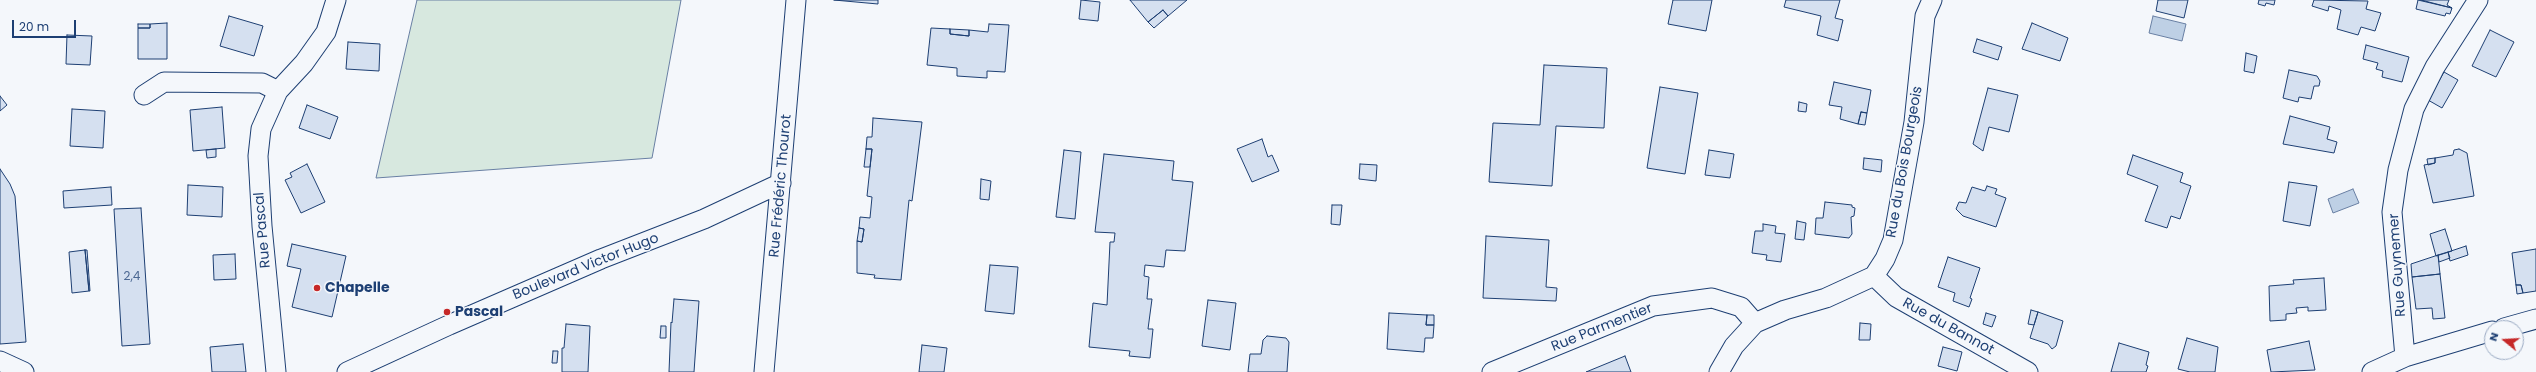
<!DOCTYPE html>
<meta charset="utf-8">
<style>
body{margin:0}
#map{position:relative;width:2536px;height:372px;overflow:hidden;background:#f4f7fb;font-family:Poppins,sans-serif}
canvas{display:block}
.north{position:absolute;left:2484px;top:320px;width:40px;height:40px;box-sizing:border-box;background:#f4f7fb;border:1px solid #9eadc5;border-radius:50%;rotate:288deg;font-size:11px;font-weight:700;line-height:16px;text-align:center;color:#1d3f73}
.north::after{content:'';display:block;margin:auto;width:14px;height:18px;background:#c62828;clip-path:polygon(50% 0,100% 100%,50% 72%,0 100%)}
.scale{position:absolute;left:12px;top:20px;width:64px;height:18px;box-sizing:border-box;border:2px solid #1d3f73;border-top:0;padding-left:5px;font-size:12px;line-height:14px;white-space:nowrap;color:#1d3f73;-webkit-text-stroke:3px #f4f7fb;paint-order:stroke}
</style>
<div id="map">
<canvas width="2536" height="372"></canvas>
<div class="north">N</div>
<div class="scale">20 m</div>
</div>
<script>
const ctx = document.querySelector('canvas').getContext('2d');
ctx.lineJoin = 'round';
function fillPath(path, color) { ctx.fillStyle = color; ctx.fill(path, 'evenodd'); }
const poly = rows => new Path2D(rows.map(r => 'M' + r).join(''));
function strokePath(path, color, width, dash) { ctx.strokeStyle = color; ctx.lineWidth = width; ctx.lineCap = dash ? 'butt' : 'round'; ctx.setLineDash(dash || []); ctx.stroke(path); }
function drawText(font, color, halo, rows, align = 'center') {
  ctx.font = font + ' Poppins,sans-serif'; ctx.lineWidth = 3; ctx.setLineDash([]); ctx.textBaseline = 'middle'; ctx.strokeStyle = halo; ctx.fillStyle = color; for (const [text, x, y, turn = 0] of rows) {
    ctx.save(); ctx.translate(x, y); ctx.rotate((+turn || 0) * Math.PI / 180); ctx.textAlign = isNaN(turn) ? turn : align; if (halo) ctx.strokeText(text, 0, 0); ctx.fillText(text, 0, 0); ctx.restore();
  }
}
const green = poly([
 [417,0,681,0,652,158,376,178,417,0]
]);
fillPath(green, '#d7e8df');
strokePath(green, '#687fa3', 1);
const water = poly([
 [2153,16,2186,24,2182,41,2149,33,2153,16],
 [2353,189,2359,203,2333,213,2328,199,2353,189]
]);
fillPath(water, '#bed0e5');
strokePath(water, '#687fa3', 1);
const building = poly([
 [834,0,878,0,878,4,834,0],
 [1081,0,1100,2,1098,21,1079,19,1081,0],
 [1130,0,1187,0,1168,16,1163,10,1148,22,1130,0],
 [1673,0,1712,0,1706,31,1668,24,1673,0],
 [1786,0,1840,0,1835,18,1843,20,1838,41,1817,35,1821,16,1784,7,1786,0],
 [2158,0,2188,0,2184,18,2156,11,2158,0],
 [2259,0,2275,0,2274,5,2266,3,2265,6,2258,4,2259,0],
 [2314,0,2368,1,2366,9,2381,13,2375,31,2361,27,2358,35,2337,29,2341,10,2329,6,2328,11,2312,6,2314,0],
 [2418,0,2452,8,2450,14,2446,13,2445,16,2416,9,2418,0],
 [2421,0,2449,0,2447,5,2452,8,2421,0],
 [1163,10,1168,16,1154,28,1148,22,1163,10],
 [229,16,263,26,254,56,220,46,229,16],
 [167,23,167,59,138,59,138,28,150,28,150,24,167,23],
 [2032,23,2068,38,2060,61,2022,49,2032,23],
 [138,24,150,24,150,28,138,28,138,24],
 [989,24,1009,25,1005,72,987,71,987,78,957,76,957,68,927,65,931,28,950,29,950,34,969,36,969,30,988,32,989,24],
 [950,29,969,30,969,36,950,34,950,29],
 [2490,30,2514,42,2496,77,2472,66,2490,30],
 [67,35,92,36,90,65,66,64,67,35],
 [1977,39,2002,47,1998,60,1973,52,1977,39],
 [348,42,380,44,379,71,346,69,348,42],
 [2366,45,2409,57,2402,82,2382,77,2383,71,2376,69,2378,63,2363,59,2366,45],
 [2246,53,2257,56,2254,73,2244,71,2246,53],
 [1544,65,1607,68,1604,128,1556,126,1552,186,1489,182,1493,123,1540,125,1544,65],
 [2289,70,2317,76,2320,81,2319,86,2314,86,2311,99,2299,97,2298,102,2283,98,2289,70],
 [2444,72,2458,80,2442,108,2428,100,2444,72],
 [1834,82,1871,90,1867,113,1861,112,1858,124,1840,119,1842,107,1829,105,1834,82],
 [1660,87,1698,93,1685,174,1647,168,1660,87],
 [1988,88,2018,95,2009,132,1989,127,1983,151,1973,144,1988,88],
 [0,96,7,105,0,111,0,96],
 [1799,102,1807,104,1806,112,1798,111,1799,102],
 [307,105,338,117,330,139,299,128,307,105],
 [222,107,225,148,193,151,190,110,222,107],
 [72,109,105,111,103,148,70,146,72,109],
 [1861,112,1867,113,1865,125,1858,124,1861,112],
 [2290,116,2330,127,2327,139,2337,142,2334,153,2283,144,2290,116],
 [873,118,922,122,912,201,909,200,901,280,874,278,875,275,857,273,857,241,862,242,864,229,859,228,860,217,870,218,872,197,867,196,872,149,866,149,867,137,872,137,873,118],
 [1262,139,1268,157,1272,155,1279,171,1252,182,1237,149,1262,139],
 [216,149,216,157,207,158,206,150,216,149],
 [866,149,872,149,870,167,864,167,866,149],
 [2459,149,2467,153,2474,196,2433,203,2424,165,2435,163,2435,158,2453,155,2454,150,2459,149],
 [1064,150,1081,152,1075,219,1056,217,1064,150],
 [1709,150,1734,154,1730,178,1705,175,1709,150],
 [1104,154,1174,161,1172,180,1193,182,1185,251,1166,250,1164,267,1145,265,1144,276,1149,277,1147,299,1152,299,1148,329,1153,329,1150,358,1129,356,1130,351,1089,347,1093,303,1107,305,1110,242,1114,242,1115,233,1095,232,1104,154],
 [2133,155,2183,173,2180,182,2191,186,2180,219,2171,216,2167,228,2145,221,2158,186,2127,174,2133,155],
 [1864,158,1882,160,1881,172,1863,169,1864,158],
 [2435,158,2435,163,2428,165,2427,159,2435,158],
 [307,164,325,202,301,213,285,180,292,177,290,173,307,164],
 [1360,164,1377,165,1376,181,1359,179,1360,164],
 [0,169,10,184,15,196,26,342,0,344,0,169],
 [981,179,991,181,989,200,980,199,981,179],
 [2289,182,2317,186,2310,226,2283,221,2289,182],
 [188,185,223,187,222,217,187,215,188,185],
 [1987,186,1997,189,1995,194,2006,198,1996,227,1963,216,1956,209,1959,202,1966,203,1972,187,1985,191,1987,186],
 [111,187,112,205,64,208,63,191,111,187],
 [1825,202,1852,205,1852,207,1855,208,1854,216,1851,217,1852,234,1849,238,1815,234,1816,218,1823,218,1825,202],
 [1332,205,1342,205,1340,225,1331,224,1332,205],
 [141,208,150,344,122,346,114,209,141,208],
 [1797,221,1806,223,1804,240,1795,239,1797,221],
 [1763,224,1776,226,1775,233,1785,234,1781,262,1766,260,1767,255,1752,253,1755,231,1763,231,1763,224],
 [859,228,864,229,862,242,857,241,859,228],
 [2445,229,2452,251,2436,256,2430,234,2445,229],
 [1486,236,1549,240,1546,287,1557,288,1556,301,1483,298,1486,236],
 [292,244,346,256,332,317,292,307,301,269,287,266,292,244],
 [2466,246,2468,255,2450,261,2448,252,2466,246],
 [2536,249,2536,291,2523,293,2521,285,2516,285,2512,253,2536,249],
 [85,250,87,250,90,291,89,291,85,250],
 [85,250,89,291,72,293,69,252,85,250],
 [2448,252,2450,258,2439,262,2438,255,2448,252],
 [235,254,236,279,214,280,213,255,235,254],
 [2438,255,2440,274,2412,277,2411,264,2438,255],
 [1948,257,1980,268,1970,298,1972,299,1969,307,1953,301,1955,293,1938,287,1948,257],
 [990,265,1018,267,1014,314,985,311,990,265],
 [2440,274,2445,318,2433,319,2432,308,2416,309,2412,277,2440,274],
 [2324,278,2326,310,2308,311,2308,307,2296,308,2297,313,2286,314,2286,320,2270,321,2269,286,2294,284,2293,280,2324,278],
 [2516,285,2521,285,2523,293,2517,294,2516,285],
 [674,299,699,301,694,372,669,372,671,322,672,323,674,299],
 [1208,300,1236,303,1230,350,1202,346,1208,300],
 [2031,310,2038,312,2034,325,2028,324,2031,310],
 [2038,312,2063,321,2056,346,2052,349,2048,344,2030,338,2038,312],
 [1389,313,1427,315,1426,325,1434,325,1433,338,1425,338,1424,352,1387,349,1389,313],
 [1986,313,1996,316,1992,327,1983,324,1986,313],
 [1427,315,1434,315,1434,325,1426,325,1427,315],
 [1860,323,1871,324,1870,340,1859,340,1860,323],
 [566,324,590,326,588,372,562,372,562,348,564,348,566,324],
 [661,326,666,326,666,338,660,338,661,326],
 [1267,336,1286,338,1289,342,1287,372,1248,372,1250,354,1261,354,1263,340,1267,336],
 [2187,338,2218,347,2215,372,2190,372,2178,369,2187,338],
 [2309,341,2315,370,2271,372,2267,350,2309,341],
 [2119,343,2149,352,2146,365,2148,366,2146,372,2111,372,2119,343],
 [243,344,246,372,212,372,210,347,243,344],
 [922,345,947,348,944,372,919,372,922,345],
 [1943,347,1962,352,1957,371,1938,366,1943,347],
 [553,351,558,351,557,363,552,363,553,351],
 [1625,356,1631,372,1586,372,1625,356]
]);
fillPath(building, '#d5e0f0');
strokePath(building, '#1d3f73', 1);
const minor = poly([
 [144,95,164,82,262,83,278,91],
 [1874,276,1896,297,2028,372],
 [2504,328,2536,319],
 [2405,357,2392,212,2398,170,2414,109,2435,67,2478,0],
 [0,361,24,372],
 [276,372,262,226,258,156,261,129,278,91,304,63,326,32,336,0],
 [347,372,449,325,601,259,704,219,781,183],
 [764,372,796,0],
 [1492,372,1653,306,1712,298,1741,307,1755,323],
 [1719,372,1734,346,1755,323,1785,310,1826,298,1874,276,1885,259,1893,240,1914,122,1925,16,1932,0],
 [2372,372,2405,357,2492,331]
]);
strokePath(minor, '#1d3f73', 21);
strokePath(minor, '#f4f7fb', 19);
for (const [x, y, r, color] of [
 [317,288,4,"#c62828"],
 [447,312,4,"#c62828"]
]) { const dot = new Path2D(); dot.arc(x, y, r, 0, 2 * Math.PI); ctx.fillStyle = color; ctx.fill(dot); strokePath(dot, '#f4f7fb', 1.5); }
drawText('12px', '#4b6792', null, [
 ["2,4",132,277]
]);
drawText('14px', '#1d3f73', '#f4f7fb', [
 ["Rue du Bois Bourgeois",1905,162,-80],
 ["Rue Frédéric Thourot",781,186,-85],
 ["Rue Pascal",263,230,-95],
 ["Rue Guynemer",2398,265,-94],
 ["Boulevard Victor Hugo",586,267,-22],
 ["Rue du Bannot",1948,327,29],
 ["Rue Parmentier",1602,328,-22]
]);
drawText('bold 14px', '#1d3f73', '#f4f7fb', [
 ["Chapelle",325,288],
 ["Pascal",455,312]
], 'left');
</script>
